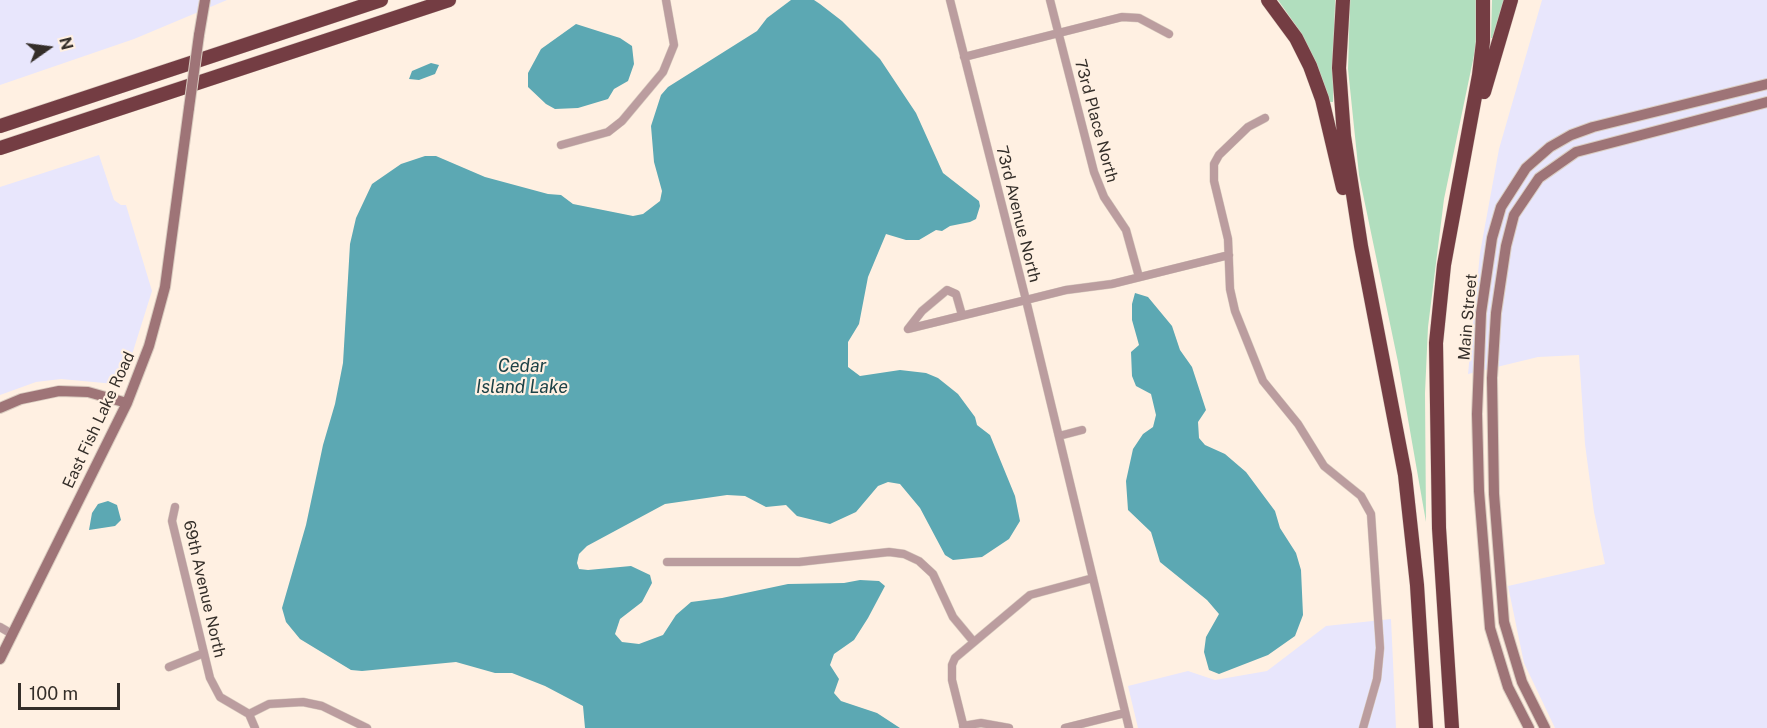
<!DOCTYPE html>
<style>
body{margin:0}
#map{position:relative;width:1767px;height:728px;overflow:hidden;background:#fff0e2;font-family:"Public Sans",sans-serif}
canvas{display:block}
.north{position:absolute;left:18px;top:18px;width:60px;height:60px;-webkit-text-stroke:4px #fff0e2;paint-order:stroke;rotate:76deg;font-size:16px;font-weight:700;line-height:24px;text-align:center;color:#342e29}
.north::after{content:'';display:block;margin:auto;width:21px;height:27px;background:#342e29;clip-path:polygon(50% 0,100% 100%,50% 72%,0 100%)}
.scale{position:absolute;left:18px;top:683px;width:102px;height:27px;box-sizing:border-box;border:3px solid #342e29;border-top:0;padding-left:8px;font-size:18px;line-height:21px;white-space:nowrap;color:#342e29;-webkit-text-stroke:4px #fff0e2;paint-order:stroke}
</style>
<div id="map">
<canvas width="1767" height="728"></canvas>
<div class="north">N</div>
<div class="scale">100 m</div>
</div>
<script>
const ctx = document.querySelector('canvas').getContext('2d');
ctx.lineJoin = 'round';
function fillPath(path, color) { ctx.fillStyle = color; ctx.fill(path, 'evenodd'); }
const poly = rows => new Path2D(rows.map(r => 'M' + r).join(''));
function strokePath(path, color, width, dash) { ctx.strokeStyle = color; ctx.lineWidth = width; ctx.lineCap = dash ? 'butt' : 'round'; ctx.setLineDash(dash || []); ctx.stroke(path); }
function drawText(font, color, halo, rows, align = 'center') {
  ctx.font = font + ' "Public Sans",sans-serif'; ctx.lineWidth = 4.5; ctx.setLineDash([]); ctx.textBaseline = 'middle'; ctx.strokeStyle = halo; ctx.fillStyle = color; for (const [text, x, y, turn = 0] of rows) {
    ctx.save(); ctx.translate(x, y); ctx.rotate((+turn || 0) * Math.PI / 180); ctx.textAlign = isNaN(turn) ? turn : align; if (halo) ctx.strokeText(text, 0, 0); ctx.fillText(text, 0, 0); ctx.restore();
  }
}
fillPath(poly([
 [0,0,227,0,134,39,0,85],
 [1542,0,1767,0,1767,728,1555,728,1524,663,1508,586,1605,564,1594,512,1585,444,1579,355,1538,357,1468,374,1480,253,1499,149],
 [99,155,114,200,121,205,126,205,152,291,124,380,115,384,61,379,36,382,0,395,0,187],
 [1391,619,1396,728,1138,728,1128,686,1188,671,1215,680,1267,671,1326,626]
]), '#e8e6fc');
fillPath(poly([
 [1278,0,1335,0,1333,102,1329,102,1316,62,1297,27],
 [1350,0,1477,0,1477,41,1444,199,1428,327,1425,393,1426,522,1398,362,1359,175,1348,69],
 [1492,0,1506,0,1494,38,1491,38]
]), '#b1debe');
fillPath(poly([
 [791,0,814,0,820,4,842,21,880,59,916,113,943,173,979,201,980,206,976,219,970,222,950,226,942,231,936,230,919,240,906,240,886,234,868,277,859,324,848,342,848,367,860,376,900,370,926,373,938,378,958,394,975,417,977,425,990,435,1015,496,1020,521,1009,539,982,557,953,560,945,555,920,508,900,484,888,482,878,486,856,512,830,524,797,516,786,505,766,507,745,496,727,495,665,504,587,546,579,554,577,563,579,569,588,570,631,566,650,575,652,583,642,602,620,619,615,634,622,642,639,644,663,635,676,615,691,602,722,598,788,584,844,583,860,580,879,581,885,586,868,618,854,640,834,654,830,665,839,679,834,693,841,701,877,713,900,728,585,728,583,706,545,686,512,673,495,673,456,662,362,671,351,670,300,639,286,622,282,608,306,525,323,445,335,404,343,363,350,244,356,218,372,184,401,164,425,156,436,156,485,177,548,194,561,195,573,204,633,216,643,214,660,201,662,191,654,162,651,126,661,95,668,87,757,31,767,18],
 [576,24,620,38,632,46,634,64,628,81,614,89,608,99,578,108,555,109,546,104,528,87,528,73,541,49],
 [431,63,439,65,435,74,419,80,409,79,412,71],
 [1135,293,1148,297,1172,326,1180,350,1192,367,1206,410,1198,422,1199,438,1205,445,1225,454,1246,472,1275,511,1280,528,1296,553,1301,570,1303,615,1295,636,1268,655,1219,674,1209,670,1204,652,1206,637,1219,614,1207,600,1160,562,1151,532,1128,510,1126,481,1133,449,1143,434,1153,427,1156,415,1151,394,1136,386,1132,376,1131,352,1139,345,1132,320,1132,304],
 [108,501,117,505,121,520,115,526,89,530,92,513,98,504]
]), '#5ca8b3');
const street = poly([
 [950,0,1026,300,1129,728],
 [1050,0,1094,172,1104,197,1126,230,1139,277],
 [964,57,1122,17,1139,18,1169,34],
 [1265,118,1248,127,1219,155,1214,164,1214,181,1228,239,1230,289,1235,311,1263,381,1298,424,1324,466,1361,496,1371,514,1380,648,1377,679,1363,728],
 [561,145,608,132,622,121,663,72,674,45,666,0],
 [962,315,956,294,947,290,922,311,908,329,1026,300,1066,290,1112,284,1229,255],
 [1059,436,1082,430],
 [175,507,172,521,210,678,220,697,249,714,255,728],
 [667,562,799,562,889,552,904,554,919,561,933,574,953,617,973,641],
 [0,627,12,634],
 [169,667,204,653],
 [249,714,269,704,303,702,322,706,367,728],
 [963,726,981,723,1009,728],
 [964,728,952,680,952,665,955,658,1030,595,1093,578],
 [1065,728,1125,713]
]);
const secondary = poly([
 [199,35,205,0],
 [0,408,21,399,59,391,88,392,127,403],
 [0,659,127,403,149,346,165,287,189,108],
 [1529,728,1508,687,1490,628,1479,491,1477,414,1481,313,1492,238,1501,207,1526,168,1550,147,1571,135,1593,127,1767,84],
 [1545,728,1522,682,1504,622,1494,494,1492,378,1496,313,1506,246,1514,215,1539,178,1576,152,1767,102]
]);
const highway = poly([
 [1268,0,1296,38,1310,66,1322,99,1343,188],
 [1343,0,1339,68,1344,136,1361,246,1405,475,1417,585,1426,728],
 [1484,92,1511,0],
 [0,126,381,0],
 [0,148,449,0],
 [1452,728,1439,528,1436,343,1444,265,1479,75,1483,42,1483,0]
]);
strokePath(street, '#dacdc1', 9);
strokePath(secondary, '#dacdc1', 12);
strokePath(highway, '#dacdc1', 15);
strokePath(street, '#bb9d9f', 8);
strokePath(secondary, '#9e7477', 10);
strokePath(highway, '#743d43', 14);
const secondaryBridge = poly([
 [189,108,199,35]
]);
strokePath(secondaryBridge, '#dacdc1', 12, []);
strokePath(secondaryBridge, '#9e7477', 10);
drawText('16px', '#342e29', '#fff0e2', [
 ["73rd Place North",1096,121,75],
 ["73rd Avenue North",1018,214,76],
 ["Main Street",1468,317,-85],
 ["East Fish Lake Road",99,420,-65],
 ["69th Avenue North",204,589,77]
]);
drawText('italic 18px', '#1d4247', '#fff0e2', [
 ["Cedar",522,366],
 ["Island Lake",522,387]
]);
</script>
